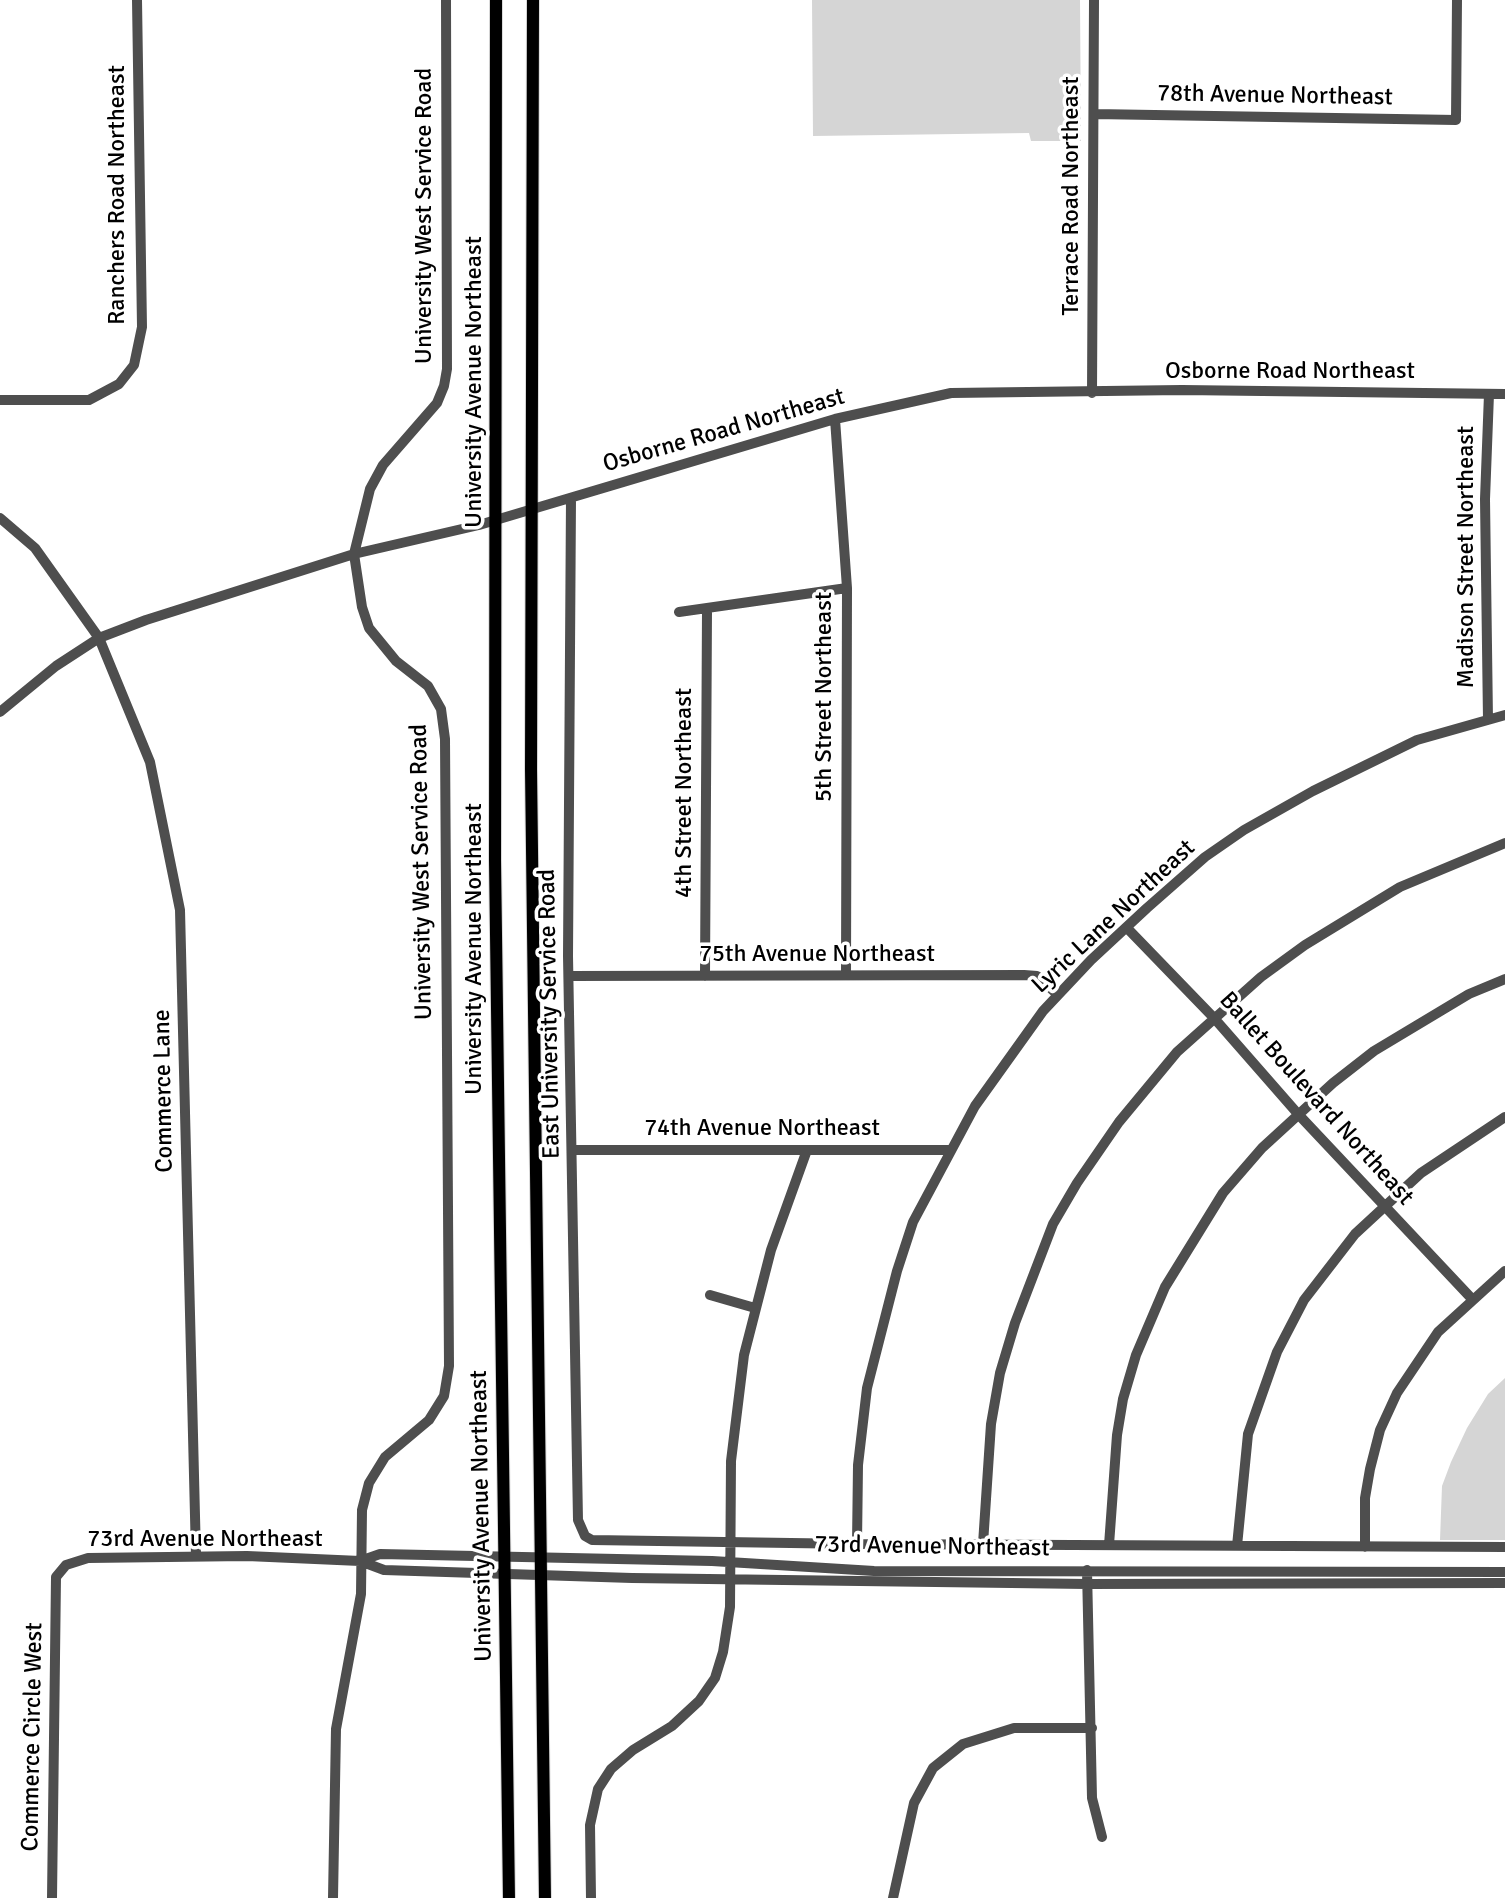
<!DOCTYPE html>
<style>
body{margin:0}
canvas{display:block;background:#fff}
</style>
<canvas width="1505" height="1898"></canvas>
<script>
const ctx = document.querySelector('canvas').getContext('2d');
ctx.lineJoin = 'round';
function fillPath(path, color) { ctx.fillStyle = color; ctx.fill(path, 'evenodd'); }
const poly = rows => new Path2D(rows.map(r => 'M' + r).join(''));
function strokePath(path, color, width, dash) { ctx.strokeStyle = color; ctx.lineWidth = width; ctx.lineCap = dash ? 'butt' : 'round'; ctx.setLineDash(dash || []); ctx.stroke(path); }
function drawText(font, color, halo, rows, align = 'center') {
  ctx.font = font + ' Signika,sans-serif'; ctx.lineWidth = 7; ctx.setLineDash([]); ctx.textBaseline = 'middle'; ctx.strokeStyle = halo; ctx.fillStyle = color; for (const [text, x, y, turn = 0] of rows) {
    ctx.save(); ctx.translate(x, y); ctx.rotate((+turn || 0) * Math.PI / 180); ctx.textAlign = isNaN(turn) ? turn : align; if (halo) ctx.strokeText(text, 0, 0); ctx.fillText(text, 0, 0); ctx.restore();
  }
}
fillPath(poly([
 [812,0,1080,0,1081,141,1031,141,1029,133,813,136],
 [1505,1378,1505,1540,1440,1540,1442,1486,1451,1462,1467,1428,1488,1394]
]), '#d5d5d5');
const major = poly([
 [496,0,495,860,509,1898],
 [533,0,531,769,545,1898]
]);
strokePath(major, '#dbdbdb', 14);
strokePath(poly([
 [1094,114,1456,120,1457,0],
 [1092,393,1094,0],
 [0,400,89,400,119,384,134,365,142,327,137,0],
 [835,419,847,588,846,975],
 [571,498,568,956,578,1520,585,1536,592,1540,857,1544,1505,1547],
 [0,518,35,548,99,638,150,762,180,910,196,1556],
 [679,612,847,588],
 [0,712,56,666,99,638,146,620,354,554,479,525,835,419,951,393,1182,390,1505,394],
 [1488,720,1485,499,1489,394],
 [1127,928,1214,1018,1298,1114,1473,1300],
 [570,976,1024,975,1037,976,1057,994],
 [705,976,707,610],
 [573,1150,950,1150],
 [710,1295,755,1308],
 [857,1544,858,1465,867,1388,897,1271,913,1222,975,1106,1043,1011,1091,960,1147,908,1205,857,1244,830,1313,791,1417,740,1505,715],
 [983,1544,991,1424,1000,1373,1015,1323,1053,1224,1077,1183,1119,1122,1177,1052,1261,977,1305,945,1400,887,1505,843],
 [1109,1545,1117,1435,1123,1399,1136,1355,1165,1287,1223,1193,1262,1148,1333,1083,1374,1051,1469,994,1505,979],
 [1237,1546,1248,1434,1277,1352,1304,1300,1355,1234,1421,1173,1505,1117],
 [1365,1547,1365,1498,1370,1469,1380,1430,1397,1393,1438,1332,1505,1271],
 [360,1561,380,1554,712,1561,874,1571,1505,1572],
 [1087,1570,1092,1798,1102,1837],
 [52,1898,56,1577,66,1565,88,1558,247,1556,360,1561,384,1570,632,1578,1087,1584,1505,1583],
 [333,1898,336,1729,361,1594,362,1510,369,1483,385,1457,429,1420,444,1396,449,1366,445,739,441,709,428,686,396,661,369,628,362,607,354,554,370,489,383,465,437,403,444,386,447,369,446,0],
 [591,1898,590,1825,598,1789,611,1769,633,1750,672,1726,699,1701,715,1678,723,1652,730,1607,731,1461,744,1355,771,1250,807,1150],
 [893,1898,914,1803,933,1768,963,1744,1014,1728,1092,1728]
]), '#4e4e4e', 10);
strokePath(major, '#000', 12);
drawText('24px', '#000', '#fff', [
 ["78th Avenue Northeast",1275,96,1],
 ["Ranchers Road Northeast",118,195,-90],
 ["Terrace Road Northeast",1072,196,-90],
 ["University West Service Road",425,216,-90],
 ["Osborne Road Northeast",1290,372],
 ["University Avenue Northeast",475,382,-90],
 ["Osborne Road Northeast",724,431,-16],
 ["Madison Street Northeast",1467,557,-90],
 ["5th Street Northeast",825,697,-90],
 ["4th Street Northeast",685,793,-90],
 ["University West Service Road",422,872,-91],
 ["Lyric Lane Northeast",1114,917,-43],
 ["University Avenue Northeast",475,949,-90],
 ["75th Avenue Northeast",817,955],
 ["East University Service Road",550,1014,-91],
 ["Commerce Lane",164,1091,-91],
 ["Ballet Boulevard Northeast",1316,1099,48],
 ["74th Avenue Northeast",762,1129],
 ["University Avenue Northeast",482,1516,-91],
 ["73rd Avenue Northeast",205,1540],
 ["73rd Avenue Northeast",932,1547,1],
 ["Commerce Circle West",33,1737,-89]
]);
</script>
